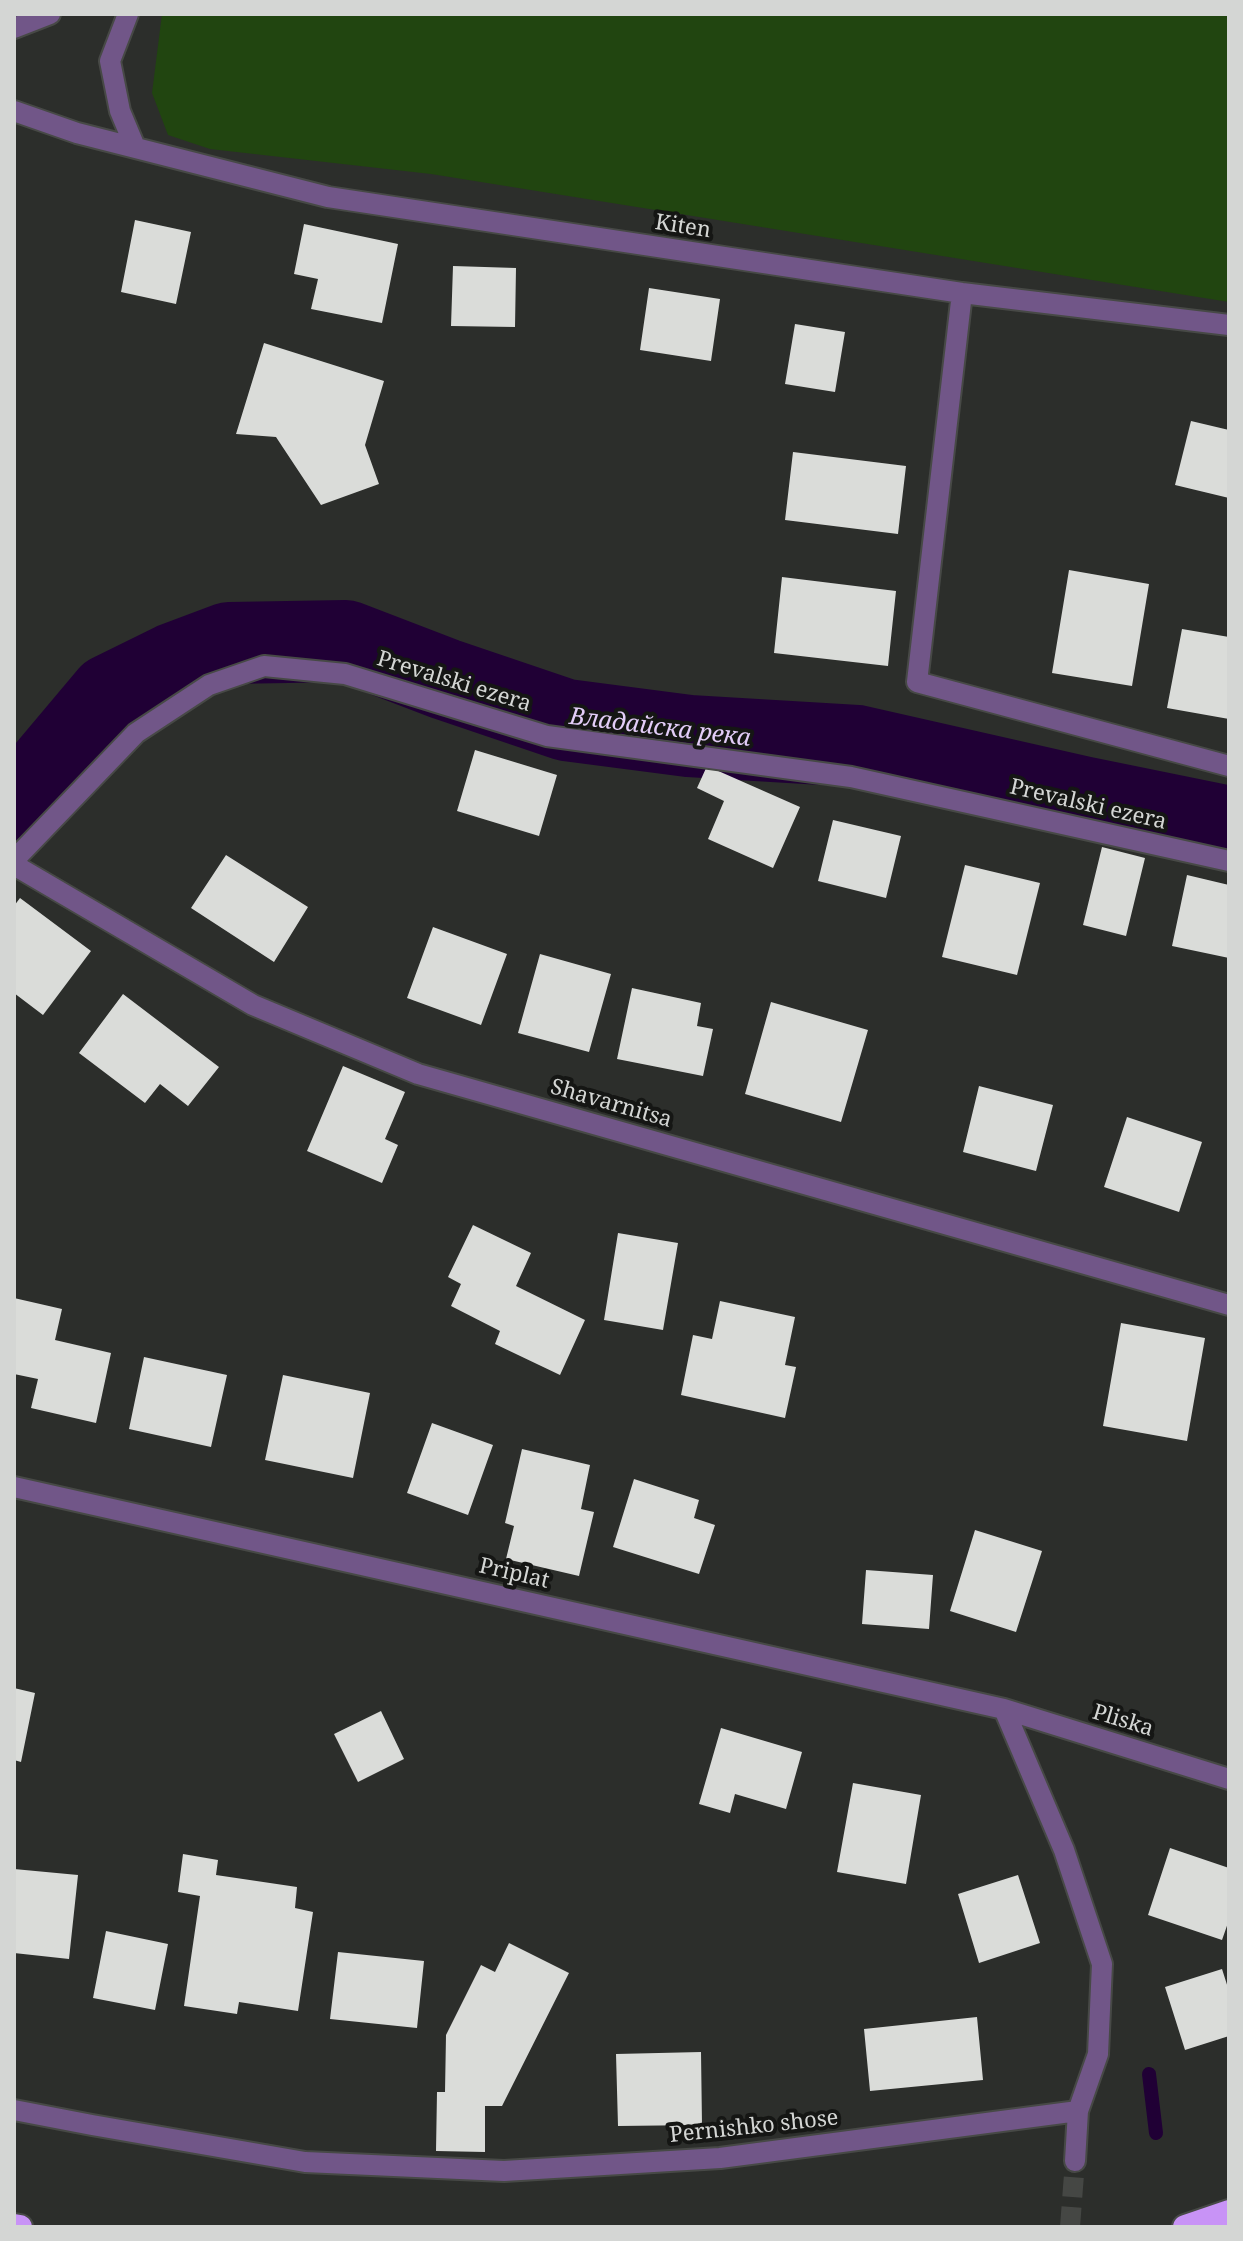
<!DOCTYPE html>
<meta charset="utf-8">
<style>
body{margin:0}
#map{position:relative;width:1243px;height:2241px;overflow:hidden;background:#2c2e2b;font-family:"Noto Serif",serif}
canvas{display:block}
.frame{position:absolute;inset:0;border:16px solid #d4d6d4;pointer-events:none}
</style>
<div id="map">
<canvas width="1243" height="2241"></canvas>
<div class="frame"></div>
</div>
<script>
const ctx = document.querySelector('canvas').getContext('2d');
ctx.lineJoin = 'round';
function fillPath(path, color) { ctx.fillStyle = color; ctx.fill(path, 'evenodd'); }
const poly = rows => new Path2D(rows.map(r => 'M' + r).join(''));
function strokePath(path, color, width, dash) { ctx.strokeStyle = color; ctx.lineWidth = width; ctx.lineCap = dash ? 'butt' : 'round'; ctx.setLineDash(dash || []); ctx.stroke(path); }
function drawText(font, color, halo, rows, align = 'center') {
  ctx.font = font + ' "Noto Serif",serif'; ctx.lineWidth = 8; ctx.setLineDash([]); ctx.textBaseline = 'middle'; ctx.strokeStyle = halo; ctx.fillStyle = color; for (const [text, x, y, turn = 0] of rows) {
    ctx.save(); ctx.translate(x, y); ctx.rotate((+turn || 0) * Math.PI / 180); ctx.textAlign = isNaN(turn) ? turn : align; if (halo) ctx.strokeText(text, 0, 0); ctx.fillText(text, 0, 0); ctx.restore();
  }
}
fillPath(poly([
 [162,14,1229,14,1229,302,431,174,210,149,168,135,152,93]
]), '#214510');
strokePath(poly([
 [1149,2074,1156,2133]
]), '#200035', 14);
strokePath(poly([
 [14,809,110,695,173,664,229,643,346,641,445,679,566,720,689,736,857,746,1082,797,1229,827]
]), '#200035', 82);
fillPath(poly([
 [135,220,191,232,176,304,121,292],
 [304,224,398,244,382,323,311,309,318,279,294,274],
 [453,266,516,268,515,327,451,326],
 [649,288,720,299,711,361,640,350],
 [795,324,845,332,835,392,785,384],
 [264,343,384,381,365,445,379,484,321,505,276,437,236,434],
 [1191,421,1229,430,1229,498,1175,485],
 [793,452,906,466,898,534,785,520],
 [1069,570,1149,584,1132,686,1052,673],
 [782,577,896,591,888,666,774,653],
 [1182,629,1229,637,1229,719,1167,708],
 [475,750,557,775,539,836,457,811],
 [707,766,800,807,773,868,708,839,724,801,697,788],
 [833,820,901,836,886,898,818,881],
 [1102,847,1145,858,1126,936,1083,925],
 [226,855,308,907,274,962,191,908],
 [965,865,1040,883,1017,975,942,957],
 [1187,875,1229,885,1229,958,1172,946],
 [20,898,91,951,43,1015,14,993,14,906],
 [433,927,507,954,481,1025,407,998],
 [540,954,611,974,589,1052,518,1033],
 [632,988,701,1003,697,1026,713,1029,703,1076,617,1059],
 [123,994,219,1067,188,1106,160,1084,145,1103,79,1053],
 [771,1002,868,1030,841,1122,745,1094],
 [343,1066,405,1092,385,1139,398,1145,382,1183,307,1151],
 [979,1086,1053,1105,1036,1171,963,1152],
 [1127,1117,1202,1142,1179,1212,1104,1187],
 [473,1225,531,1253,516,1286,585,1320,560,1375,495,1344,500,1331,451,1306,461,1284,448,1277],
 [618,1233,678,1243,663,1330,604,1320],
 [14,1298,62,1309,55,1340,111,1353,96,1423,31,1408,38,1379,14,1374],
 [720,1301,795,1317,785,1365,796,1367,785,1418,681,1395,693,1335,712,1339],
 [1121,1323,1205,1338,1187,1441,1103,1426],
 [144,1357,227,1375,211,1447,129,1429],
 [283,1375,370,1393,353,1478,265,1460],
 [432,1423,493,1445,468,1515,407,1493],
 [522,1449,590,1465,581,1509,594,1512,579,1576,506,1559,514,1526,505,1523],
 [634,1479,699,1500,694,1518,715,1525,699,1574,613,1547],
 [975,1530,1042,1551,1016,1632,950,1611],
 [866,1570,933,1575,929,1629,862,1624],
 [14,1688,35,1693,21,1762,14,1760],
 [381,1711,404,1759,358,1782,334,1734],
 [721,1728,802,1752,786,1809,735,1794,730,1813,699,1804],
 [853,1783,921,1795,906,1884,837,1872],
 [1170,1848,1229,1868,1229,1920,1222,1940,1148,1915],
 [183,1854,218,1860,216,1875,297,1887,295,1908,313,1912,298,2011,239,2002,237,2014,184,2006,200,1896,178,1892],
 [14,1869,78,1875,69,1959,14,1953],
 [1018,1875,1040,1943,979,1963,958,1894],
 [106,1931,168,1944,155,2010,93,1998],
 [509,1943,569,1973,502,2106,485,2106,485,2152,436,2151,437,2092,445,2092,446,2035,481,1965,495,1972],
 [338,1952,424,1961,417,2028,330,2019],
 [1222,1969,1229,1991,1229,2036,1185,2050,1165,1987],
 [977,2017,983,2080,870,2091,864,2029],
 [701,2052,702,2125,618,2126,616,2054]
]), '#dadcd9');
strokePath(poly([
 [1070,2227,1075,2161]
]), '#454744', 20, [20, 10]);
const minor = poly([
 [128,14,110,61,120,111,135,147],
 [14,28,50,14],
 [14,111,77,133,328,197,962,293,1229,325],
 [962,293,917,682,1229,766],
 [14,860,136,733,209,685,264,666,345,674,547,736,851,777,1229,861],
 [14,865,253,1005,418,1074,1229,1305],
 [14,1487,1004,1709,1229,1779],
 [1004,1709,1064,1850,1102,1964,1098,2054,1078,2111,1075,2161],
 [14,2110,92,2125,305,2162,504,2171,720,2158,1078,2111]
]);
const highway = poly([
 [14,2226,20,2227],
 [1185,2227,1229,2212]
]);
strokePath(minor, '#474946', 24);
strokePath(highway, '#474946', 28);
strokePath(minor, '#715688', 20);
strokePath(highway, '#c893f6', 24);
drawText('22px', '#d4d6d4', '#151614', [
 ["Kiten",683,227,9],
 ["Prevalski ezera",454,682,17],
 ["Prevalski ezera",1088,805,13],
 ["Shavarnitsa",611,1104,16],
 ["Priplat",514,1574,13],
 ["Pliska",1123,1721,17],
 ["Pernishko shose",754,2127,-6]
]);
drawText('italic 24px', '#e3cdf8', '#151614', [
 ["Владайска река",660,728,7]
]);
</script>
